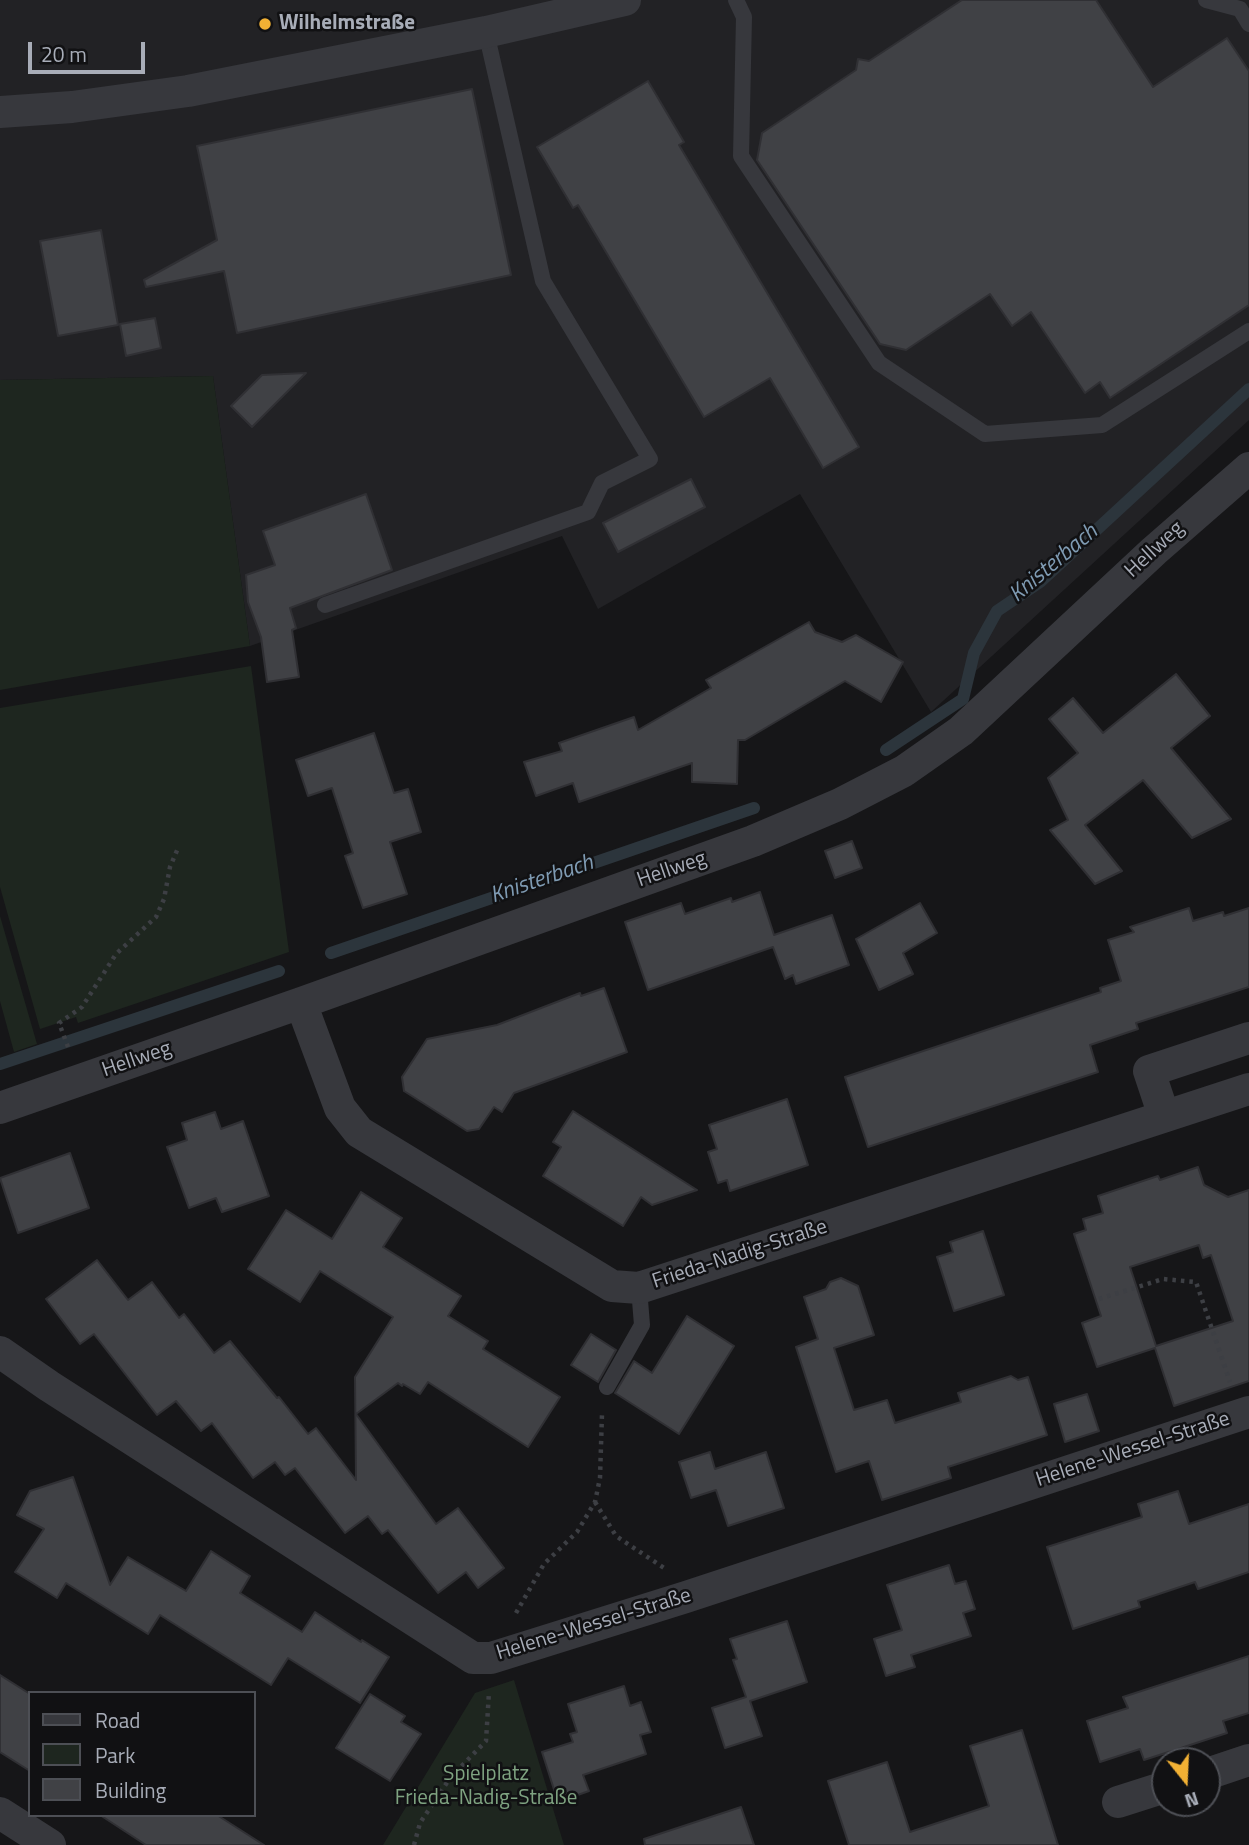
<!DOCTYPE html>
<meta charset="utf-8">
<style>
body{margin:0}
#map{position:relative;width:1249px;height:1845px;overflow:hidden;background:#161618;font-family:"Titillium Web",sans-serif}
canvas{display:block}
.legend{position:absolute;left:28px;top:1691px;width:228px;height:126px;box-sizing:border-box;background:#111113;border:2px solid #4d4f55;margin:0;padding:9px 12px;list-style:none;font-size:21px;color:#a8adb8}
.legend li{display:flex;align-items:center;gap:14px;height:35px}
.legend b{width:35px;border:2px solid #4d4f55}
.north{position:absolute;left:1151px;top:1747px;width:70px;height:70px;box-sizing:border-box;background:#111113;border:2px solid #4d4f55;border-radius:50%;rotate:162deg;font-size:19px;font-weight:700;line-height:28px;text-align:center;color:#a8adb8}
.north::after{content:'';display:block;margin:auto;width:24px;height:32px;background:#f2b134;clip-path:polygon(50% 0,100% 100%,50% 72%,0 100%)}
.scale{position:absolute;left:28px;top:42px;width:117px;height:32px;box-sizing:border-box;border:4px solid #a8adb8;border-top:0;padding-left:9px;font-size:21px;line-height:24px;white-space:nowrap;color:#a8adb8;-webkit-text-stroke:5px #111113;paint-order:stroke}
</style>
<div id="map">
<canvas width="1249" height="1845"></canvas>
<ul class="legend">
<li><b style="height:9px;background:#37383d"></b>Road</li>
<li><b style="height:19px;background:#1e261f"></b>Park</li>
<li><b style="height:19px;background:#404145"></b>Building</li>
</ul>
<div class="north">N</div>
<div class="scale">20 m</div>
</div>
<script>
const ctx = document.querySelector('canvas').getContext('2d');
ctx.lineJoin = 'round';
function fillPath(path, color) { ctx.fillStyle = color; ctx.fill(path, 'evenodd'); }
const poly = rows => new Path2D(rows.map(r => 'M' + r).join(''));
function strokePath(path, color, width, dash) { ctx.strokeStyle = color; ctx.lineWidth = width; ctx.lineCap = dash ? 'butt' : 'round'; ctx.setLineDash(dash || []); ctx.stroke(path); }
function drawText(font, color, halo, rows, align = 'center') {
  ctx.font = font + ' "Titillium Web",sans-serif'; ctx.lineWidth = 5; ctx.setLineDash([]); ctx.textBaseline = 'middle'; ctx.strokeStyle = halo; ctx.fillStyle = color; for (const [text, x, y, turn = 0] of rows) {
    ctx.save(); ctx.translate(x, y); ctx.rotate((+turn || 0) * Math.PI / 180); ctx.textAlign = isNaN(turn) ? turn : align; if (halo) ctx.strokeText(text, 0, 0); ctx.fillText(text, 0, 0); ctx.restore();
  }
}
fillPath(poly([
 [0,0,1249,0,1249,420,931,712,800,494,598,609,562,536,250,646,213,376,0,380]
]), '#222225');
fillPath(poly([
 [213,376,250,646,0,690,0,380],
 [251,666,289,952,78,1023,76,1017,40,1029,0,887,0,708],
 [0,916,37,1044,14,1052,0,1001],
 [514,1680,564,1845,383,1845,475,1693]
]), '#1e261f');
strokePath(poly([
 [886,750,963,699,974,653,997,611,1040,582,1249,389],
 [331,953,754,808],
 [0,1064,279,971]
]), '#2c353c', 12);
const building = poly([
 [962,0,1096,0,1153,87,1227,38,1249,71,1249,305,1110,398,1100,382,1085,393,1031,312,1012,326,990,294,906,350,880,344,757,160,762,133,856,70,858,59,869,61,962,0],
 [648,81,684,142,679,145,859,447,823,468,770,378,704,417,578,205,573,208,537,147,648,81],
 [472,89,511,275,237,333,224,271,146,287,144,280,217,240,197,146,472,89],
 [101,230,118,325,58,336,40,241,101,230],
 [155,318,161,348,126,356,120,324,155,318],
 [306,373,252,427,231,406,262,375,306,373],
 [691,479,705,507,618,552,603,523,691,479],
 [366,494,392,570,290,608,296,628,292,630,299,677,267,682,261,637,248,602,246,575,275,565,263,531,366,494],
 [809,622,815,632,842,642,856,635,903,662,881,702,845,681,745,740,738,740,737,784,692,782,692,763,579,802,573,783,536,796,524,762,562,751,559,743,634,717,638,730,711,688,706,680,809,622],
 [1176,674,1210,716,1171,748,1231,819,1192,838,1143,780,1085,825,1122,871,1095,884,1050,830,1068,820,1048,778,1078,753,1049,719,1073,698,1103,733,1176,674],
 [374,733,394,793,408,789,421,832,390,842,407,894,363,908,345,856,353,853,332,788,308,796,296,760,374,733],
 [852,841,862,868,835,878,825,851,852,841],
 [760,892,774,935,832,915,849,965,796,984,793,975,785,979,773,947,648,990,625,922,681,903,685,914,731,898,732,902,760,892],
 [920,903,937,933,903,953,913,974,879,990,856,939,920,903],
 [1189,908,1193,921,1223,912,1224,916,1249,908,1249,987,1136,1023,1138,1029,1090,1045,1098,1072,868,1147,845,1077,1101,992,1100,988,1121,981,1108,940,1134,932,1130,927,1189,908],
 [604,988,627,1052,514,1093,502,1112,494,1107,479,1129,467,1131,404,1091,402,1077,427,1039,497,1025,580,993,581,996,604,988],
 [787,1099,808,1165,730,1191,727,1180,718,1183,708,1152,717,1149,709,1125,787,1099],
 [573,1111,697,1190,652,1205,641,1197,623,1226,543,1176,561,1147,553,1142,573,1111],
 [215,1112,221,1129,243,1121,269,1196,222,1212,216,1198,189,1208,167,1147,187,1140,182,1123,215,1112],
 [70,1153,89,1208,18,1233,0,1178,70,1153],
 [1198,1167,1204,1185,1228,1197,1249,1190,1249,1381,1174,1406,1155,1348,1097,1367,1082,1323,1101,1316,1074,1234,1086,1230,1083,1219,1103,1213,1098,1196,1158,1176,1160,1180,1198,1167],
 [1199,1245,1203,1258,1211,1255,1233,1321,1156,1346,1130,1267,1199,1245],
 [361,1192,402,1218,383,1247,461,1296,448,1316,488,1341,483,1349,560,1397,528,1447,428,1382,420,1394,403,1384,402,1386,398,1383,356,1414,436,1524,458,1508,504,1568,478,1588,466,1572,438,1593,388,1530,382,1534,368,1516,345,1533,295,1468,285,1475,275,1462,253,1478,212,1423,201,1431,176,1401,157,1415,94,1334,80,1344,46,1299,97,1260,128,1300,152,1282,179,1318,184,1314,214,1353,230,1341,277,1398,279,1397,308,1434,316,1428,356,1480,355,1377,393,1317,320,1271,300,1302,248,1269,286,1210,332,1239,361,1192],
 [983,1231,1004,1295,954,1311,937,1257,953,1252,950,1242,983,1231],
 [841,1278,858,1286,874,1335,834,1348,854,1410,887,1400,895,1423,961,1402,958,1393,1011,1376,1018,1380,1028,1377,1047,1435,948,1467,951,1478,882,1500,869,1461,836,1472,796,1347,818,1339,804,1297,826,1289,830,1282,841,1278],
 [687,1316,734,1346,679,1434,615,1393,634,1361,652,1373,687,1316],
 [591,1334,616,1350,598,1382,571,1365,591,1334],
 [1087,1394,1099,1431,1065,1442,1054,1404,1087,1394],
 [710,1452,715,1469,766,1452,784,1508,728,1526,716,1490,691,1498,679,1462,710,1452],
 [73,1477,110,1585,128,1557,186,1591,211,1551,250,1576,240,1593,302,1632,315,1612,361,1642,362,1640,389,1657,360,1703,288,1658,271,1685,160,1615,148,1634,66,1583,57,1598,15,1572,44,1529,17,1515,30,1491,73,1477],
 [1178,1491,1189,1524,1249,1504,1249,1572,1198,1589,1195,1582,1138,1601,1140,1607,1073,1629,1047,1547,1142,1517,1138,1504,1178,1491],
 [949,1565,955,1584,966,1581,975,1609,963,1613,971,1636,911,1655,915,1667,886,1676,874,1639,902,1630,887,1585,949,1565],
 [787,1621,807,1682,750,1701,762,1736,725,1748,712,1708,746,1697,733,1660,737,1659,730,1639,787,1621],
 [1249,1656,1249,1713,1223,1721,1227,1733,1144,1760,1140,1749,1100,1762,1087,1721,1128,1708,1123,1697,1249,1656],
 [0,1675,30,1694,30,1771,0,1752,0,1675],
 [624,1686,630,1706,641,1702,651,1732,640,1735,646,1754,583,1775,589,1791,558,1802,542,1752,573,1742,570,1734,577,1732,568,1704,624,1686],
 [370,1694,405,1716,401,1722,421,1734,390,1781,336,1748,370,1694],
 [1022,1730,1058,1845,849,1845,828,1781,887,1762,910,1832,989,1806,970,1746,1022,1730],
 [741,1807,754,1845,645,1845,644,1839,741,1807],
 [100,1815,217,1815,264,1845,146,1845,100,1815]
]);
fillPath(building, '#404145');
strokePath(building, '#303034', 2);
strokePath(poly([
 [68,1047,59,1023,82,1007,116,954,156,917,164,899,170,867,178,848],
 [1099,1299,1163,1279,1196,1282,1230,1382],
 [595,1502,616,1536,664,1568],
 [516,1613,544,1564,577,1532,595,1502,600,1478,602,1414],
 [414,1845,420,1823,450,1778,486,1741,489,1692]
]), '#3d3f44', 4.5, [3.5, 5]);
strokePath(poly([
 [736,0,744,17,741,156,879,363,985,434,1102,425,1249,331],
 [1206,0,1240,9,1249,24],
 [325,605,588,512,602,483,650,459,543,281,486,32],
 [607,1387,642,1325,639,1288]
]), '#37383d', 16);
strokePath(poly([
 [0,112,72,107,188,91,486,32,625,0],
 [301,1003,340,1108,359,1132,612,1286,639,1288,1249,1089],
 [0,1108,301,1003,753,841,840,804,904,771,961,731,1154,551,1249,468],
 [1164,1116,1149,1071,1249,1038],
 [0,1352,49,1386,473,1658,491,1658,686,1597,1249,1412],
 [1207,1774,1249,1760],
 [1118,1802,1165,1787],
 [0,1813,50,1845]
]), '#37383d', 32);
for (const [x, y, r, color] of [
 [265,24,7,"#f2b134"]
]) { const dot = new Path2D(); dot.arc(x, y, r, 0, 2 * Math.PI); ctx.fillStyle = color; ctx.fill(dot); strokePath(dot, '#111113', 2.5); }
drawText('bold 21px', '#a8adb8', '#111113', [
 ["Wilhelmstraße",279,24]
], 'left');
drawText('21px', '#a8adb8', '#111113', [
 ["Hellweg",1155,550,-43],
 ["Hellweg",672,870,-19],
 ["Hellweg",137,1060,-19],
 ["Frieda-Nadig-Straße",740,1255,-18],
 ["Helene-Wessel-Straße",1133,1450,-18],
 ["Helene-Wessel-Straße",594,1625,-17]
]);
drawText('21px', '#7fa381', '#111113', [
 ["Spielplatz",486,1775],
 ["Frieda-Nadig-Straße",486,1799]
]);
drawText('italic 23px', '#7f9bb3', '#111113', [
 ["Knisterbach",1054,564,-40],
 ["Knisterbach",542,880,-19]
]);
</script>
